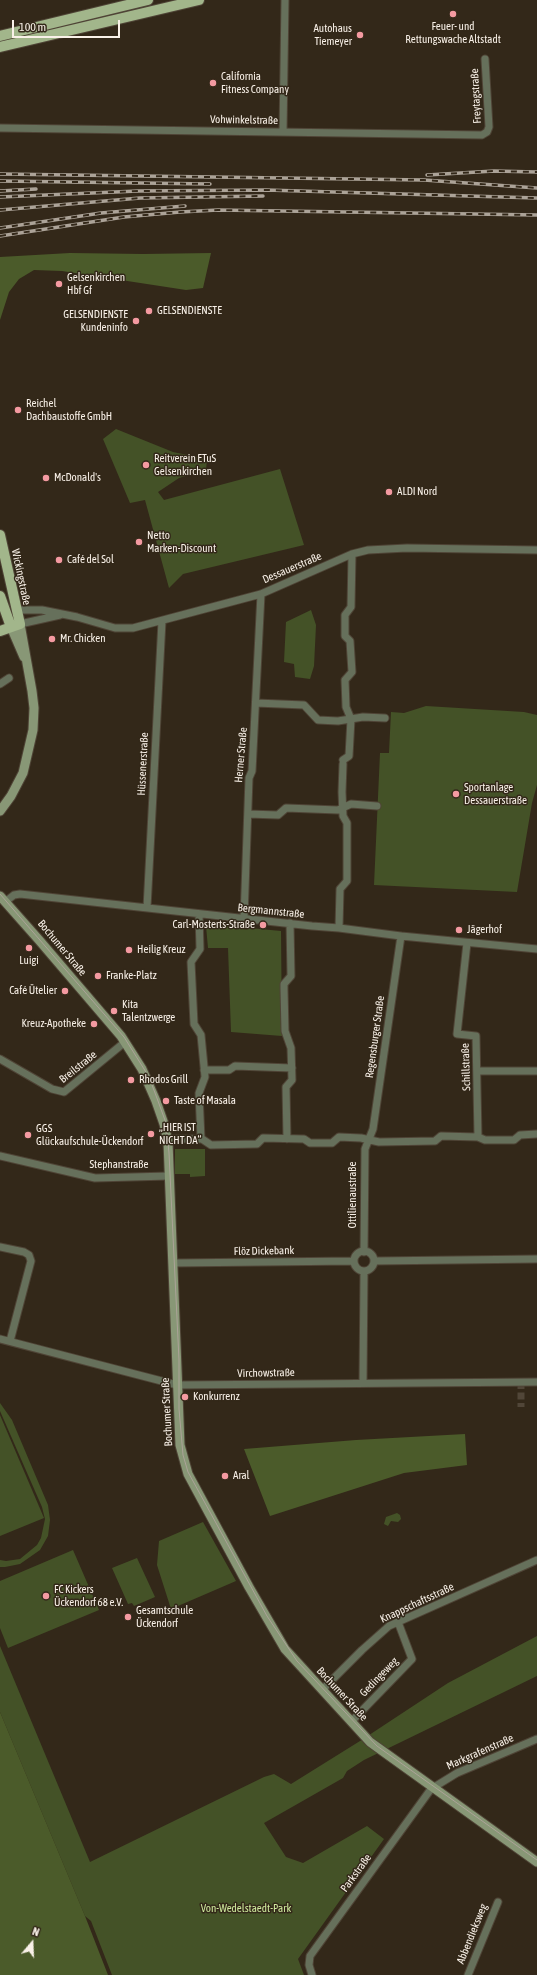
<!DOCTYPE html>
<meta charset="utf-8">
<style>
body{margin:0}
#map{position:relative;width:537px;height:1975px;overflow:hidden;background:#332819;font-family:"Asap Condensed",sans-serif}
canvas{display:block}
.north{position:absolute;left:12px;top:1923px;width:40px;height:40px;-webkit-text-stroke:3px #332819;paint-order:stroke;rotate:19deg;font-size:11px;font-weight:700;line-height:16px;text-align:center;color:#f9f1e8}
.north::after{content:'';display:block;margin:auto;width:14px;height:18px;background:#f9f1e8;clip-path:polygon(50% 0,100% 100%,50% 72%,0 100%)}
.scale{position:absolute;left:12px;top:20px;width:108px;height:18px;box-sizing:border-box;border:2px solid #f9f1e8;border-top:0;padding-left:5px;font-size:12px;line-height:14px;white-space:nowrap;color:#f9f1e8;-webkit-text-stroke:3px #332819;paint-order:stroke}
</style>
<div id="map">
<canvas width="537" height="1975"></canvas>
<div class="north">N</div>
<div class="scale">100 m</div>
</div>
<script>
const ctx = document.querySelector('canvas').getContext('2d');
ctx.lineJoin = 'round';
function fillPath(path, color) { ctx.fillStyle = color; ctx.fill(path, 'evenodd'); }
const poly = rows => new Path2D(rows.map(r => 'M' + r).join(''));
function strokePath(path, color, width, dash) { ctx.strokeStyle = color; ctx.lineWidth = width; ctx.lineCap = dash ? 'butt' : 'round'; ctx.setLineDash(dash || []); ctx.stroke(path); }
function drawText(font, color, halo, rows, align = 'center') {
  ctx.font = font + ' "Asap Condensed",sans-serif'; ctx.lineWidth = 3; ctx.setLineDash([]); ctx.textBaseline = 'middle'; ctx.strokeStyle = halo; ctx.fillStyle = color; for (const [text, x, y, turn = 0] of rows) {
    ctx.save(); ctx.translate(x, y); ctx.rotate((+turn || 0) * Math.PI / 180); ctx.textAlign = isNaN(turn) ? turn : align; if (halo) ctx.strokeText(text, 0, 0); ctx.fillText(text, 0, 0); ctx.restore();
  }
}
fillPath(poly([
 [116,429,173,452,207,459,206,470,179,478,158,492,164,500,280,469,304,545,183,574,169,588,145,500,130,503,103,439],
 [311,610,316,625,314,666,310,679,295,677,294,664,284,662,286,622],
 [426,706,524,712,537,715,537,785,532,803,517,892,374,885,380,753,389,753,391,712,404,713],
 [209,924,281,931,282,1036,231,1032,228,948,208,948,206,926],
 [175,1149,205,1149,205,1176,190,1177,190,1174,175,1174],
 [0,1403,12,1420,48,1505,50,1520,48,1536,40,1550,20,1564,5,1567,0,1567,0,1560,6,1561,20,1559,37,1545,41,1538,45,1519,42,1507,0,1411],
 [0,1415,44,1518,0,1536],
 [397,1513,400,1515,401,1519,398,1522,391,1521,388,1526,384,1524,386,1517],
 [203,1522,236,1581,171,1609,157,1565,159,1541],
 [73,1550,99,1610,8,1648,0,1628,0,1581],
 [137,1558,155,1597,134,1606,132,1603,128,1604,112,1568],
 [537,1636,537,1676,364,1760,347,1771,343,1778,264,1823,286,1857,303,1863,367,1826,384,1839,298,1959,304,1975,112,1975,91,1921,85,1916,0,1712,0,1646,90,1862,264,1777,274,1774,291,1784,360,1741,448,1683]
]), '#445227');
fillPath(poly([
 [70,253,143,254,211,253,203,288,186,290,62,271,34,270,19,279,9,292,0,320,0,257],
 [465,1434,467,1465,404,1473,270,1516,244,1449,356,1440],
 [0,1712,85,1916,108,1975,0,1975]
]), '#4b5b2a');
strokePath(poly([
 [521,1382,521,1407]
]), '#514638', 7, [7, 3.5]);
const street = poly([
 [0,128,482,135,487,132,489,127,485,59],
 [283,132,285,0],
 [16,610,42,610,77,617,115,628,133,628,261,594,352,554,368,550,407,548,537,550],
 [20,624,60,615],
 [0,684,9,678],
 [256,703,304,705,318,720,338,721,363,717,385,718],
 [343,760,349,756,351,719,346,707,345,680,352,672,350,641,345,636,345,615,351,607,352,554],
 [248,814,278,815,286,808,338,810,351,804,377,806],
 [5,902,14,895,20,894,312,926,339,928,401,936,537,949],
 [147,908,162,621],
 [199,914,200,949,191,962,194,1024,201,1035,205,1077,199,1093,201,1139],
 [244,918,249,778,252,771,261,594],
 [339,928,340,889,347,881,347,823,343,816,342,792,343,764],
 [467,943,457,1034,476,1036,478,1137],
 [0,1059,52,1089,64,1092,125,1042],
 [204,1070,229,1070,235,1066,292,1068],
 [477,1071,537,1071],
 [167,1139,202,1139,211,1145,257,1144,263,1138,304,1139,310,1143,332,1143,339,1137,361,1138,379,1142,435,1141,441,1136,478,1137,485,1140,514,1140,520,1135,537,1134],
 [287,1139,286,1087,292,1080,291,1048,285,1031,284,989,284,984,291,976,290,923],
 [0,1156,95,1178,169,1176],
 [0,1247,24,1252,29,1255,31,1261,10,1341],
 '354 1261a10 10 0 1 1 20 0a10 10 0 1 1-20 0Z',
 [364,1252,365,1149,373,1129,401,936],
 [374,1261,537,1259],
 [173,1263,354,1261],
 [0,1339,177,1385,537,1382],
 [363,1383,364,1271],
 [322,1690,362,1650,389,1626,537,1560],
 [351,1722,412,1659,398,1622],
 [312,1975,309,1965,310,1956,431,1789,457,1773,537,1739],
 [468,1975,498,1902]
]);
const secondary = poly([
 [11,627,24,657],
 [0,811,11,796,23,773,33,730,34,708,32,691,20,624],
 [0,896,39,940,121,1036,142,1069,156,1101,164,1124,168,1142,180,1445,188,1474,249,1587,285,1649,370,1742,537,1862]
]);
const primary = poly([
 [0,36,148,0],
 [0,47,199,0],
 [0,535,20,624,0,631],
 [0,596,11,627]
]);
strokePath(street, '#4f4436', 9);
strokePath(secondary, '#4f4436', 11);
strokePath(primary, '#4f4436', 12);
strokePath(street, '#66705b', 7);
strokePath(secondary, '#889776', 9);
strokePath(primary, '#a2b68b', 10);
strokePath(poly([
 [0,894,124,1037,149,1077,158,1101,166,1123,169,1153,179,1360,179,1409,183,1455,188,1472,267,1616,297,1661,377,1746,537,1860]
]), '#aca398', 1);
const rail = poly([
 [0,174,424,180,537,188],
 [427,175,494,171,537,172],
 [0,181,210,184],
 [0,191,36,189],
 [0,197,138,191,266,190,537,198],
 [0,210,140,198,263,196],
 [0,228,101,213,185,206],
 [0,236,124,217,180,212,218,210,537,215]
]);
strokePath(rail, '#aca398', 3.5);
strokePath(rail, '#332819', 2, [6]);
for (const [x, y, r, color] of [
 [453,14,4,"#f49aa1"],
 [360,35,4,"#f49aa1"],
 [213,83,4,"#f49aa1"],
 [59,284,4,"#f49aa1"],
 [149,311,4,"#f49aa1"],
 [136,321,4,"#f49aa1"],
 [18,410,4,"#f49aa1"],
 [146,465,4,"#f49aa1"],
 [46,478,4,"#f49aa1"],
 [389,492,4,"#f49aa1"],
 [139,542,4,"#f49aa1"],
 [59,560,4,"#f49aa1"],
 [52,639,4,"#f49aa1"],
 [456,794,4,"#f49aa1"],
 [263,925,4,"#f49aa1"],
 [459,930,4,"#f49aa1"],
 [29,948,4,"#f49aa1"],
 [129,950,4,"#f49aa1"],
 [98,976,4,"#f49aa1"],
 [65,991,4,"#f49aa1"],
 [114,1011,4,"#f49aa1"],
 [94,1024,4,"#f49aa1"],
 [131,1080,4,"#f49aa1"],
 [166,1101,4,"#f49aa1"],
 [151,1134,4,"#f49aa1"],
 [28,1135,4,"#f49aa1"],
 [185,1397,4,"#f49aa1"],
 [225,1476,4,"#f49aa1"],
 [46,1596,4,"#f49aa1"],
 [128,1617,4,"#f49aa1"]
]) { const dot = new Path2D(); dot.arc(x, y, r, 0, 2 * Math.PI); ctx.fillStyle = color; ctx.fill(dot); strokePath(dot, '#332819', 1.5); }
drawText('11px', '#f9f1e8', '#332819', [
 ["Feuer- und",453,27,"center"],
 ["Rettungswache Altstadt",453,40,"center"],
 ["Autohaus",352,29,"right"],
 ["Tiemeyer",352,42,"right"],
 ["California",221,77],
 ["Fitness Company",221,90],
 ["Gelsenkirchen",67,278],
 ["Hbf Gf",67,291],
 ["GELSENDIENSTE",157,311],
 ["GELSENDIENSTE",128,315,"right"],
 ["Kundeninfo",128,328,"right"],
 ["Reichel",26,404],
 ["Dachbaustoffe GmbH",26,417],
 ["Reitverein ETuS",154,459],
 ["Gelsenkirchen",154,472],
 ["McDonald's",54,478],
 ["ALDI Nord",397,492],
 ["Netto",147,536],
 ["Marken-Discount",147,549],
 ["Café del Sol",67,560],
 ["Mr. Chicken",60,639],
 ["Sportanlage",464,788],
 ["Dessauerstraße",464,801],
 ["Carl-Mosterts-Straße",255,925,"right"],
 ["Jägerhof",467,930],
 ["Heilig Kreuz",137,950],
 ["Luigi",29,961,"center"],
 ["Franke-Platz",106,976],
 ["Café Ütelier",57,991,"right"],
 ["Kita",122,1005],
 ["Talentzwerge",122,1018],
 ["Kreuz-Apotheke",86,1024,"right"],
 ["Rhodos Grill",139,1080],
 ["Taste of Masala",174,1101],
 ["„HIER IST",159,1128],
 ["NICHT DA“",159,1141],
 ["GGS",36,1129],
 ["Glückaufschule-Ückendorf",36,1142],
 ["Konkurrenz",193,1397],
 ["Aral",233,1476],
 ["FC Kickers",54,1590],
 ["Ückendorf 68 e.V.",54,1603],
 ["Gesamtschule",136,1611],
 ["Ückendorf",136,1624]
], 'left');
drawText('11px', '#f9f1e8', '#332819', [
 ["Freytagstraße",476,96,-93],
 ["Vohwinkelstraße",244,120,1],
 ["Dessauerstraße",292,568,-23],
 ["Wickingstraße",21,577,78],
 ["Herner Straße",241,755,-85],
 ["Hüssenerstraße",143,764,-87],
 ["Bergmannstraße",271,911,6],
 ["Bochumer Straße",62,948,50],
 ["Regensburger Straße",375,1037,-82],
 ["Breilstraße",78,1067,-39],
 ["Schillstraße",466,1067,-92],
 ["Stephanstraße",119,1165],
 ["Ottilienaustraße",353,1195,-90],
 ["Flöz Dickebank",264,1251,-1],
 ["Virchowstraße",266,1373,-1],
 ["Bochumer Straße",167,1412,-93],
 ["Knappschaftsstraße",417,1603,-25],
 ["Gedingeweg",379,1677,-46],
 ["Bochumer Straße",342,1694,47],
 ["Markgrafenstraße",480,1752,-24],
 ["Parkstraße",356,1873,-54],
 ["Abbendieksweg",472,1934,-68]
]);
drawText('11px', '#d0eb9e', '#332819', [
 ["Von-Wedelstaedt-Park",246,1909]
]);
</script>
